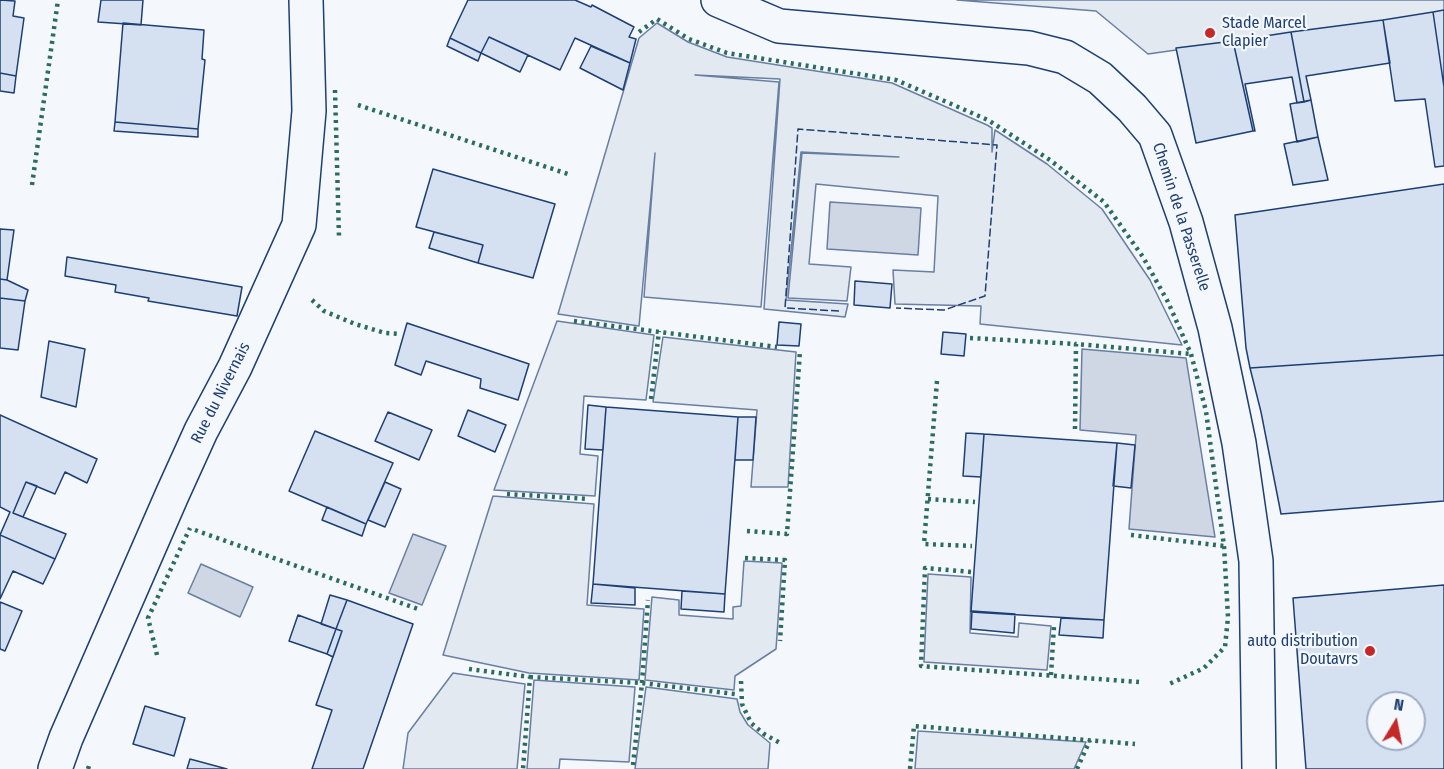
<!DOCTYPE html>
<style>
body{margin:0}
#map{position:relative;width:1444px;height:769px;overflow:hidden;background:#f4f7fb;font-family:"Fira Sans Condensed",sans-serif}
canvas{display:block}
.north{position:absolute;left:1366px;top:691px;width:60px;height:60px;box-sizing:border-box;background:#f4f7fb;border:2px solid #9eadc5;border-radius:50%;rotate:10deg;font-size:16px;font-weight:700;line-height:24px;text-align:center;color:#1d3f73}
.north::after{content:'';display:block;margin:auto;width:21px;height:27px;background:#c62828;clip-path:polygon(50% 0,100% 100%,50% 72%,0 100%)}
</style>
<div id="map">
<canvas width="1444" height="769"></canvas>
<div class="north">N</div>
</div>
<script>
const ctx = document.querySelector('canvas').getContext('2d');
ctx.lineJoin = 'round';
function fillPath(path, color) { ctx.fillStyle = color; ctx.fill(path, 'evenodd'); }
const poly = rows => new Path2D(rows.map(r => 'M' + r).join(''));
function strokePath(path, color, width, dash) { ctx.strokeStyle = color; ctx.lineWidth = width; ctx.lineCap = dash ? 'butt' : 'round'; ctx.setLineDash(dash || []); ctx.stroke(path); }
function drawText(font, color, halo, rows, align = 'center') {
  ctx.font = font + ' "Fira Sans Condensed",sans-serif'; ctx.lineWidth = 4.5; ctx.setLineDash([]); ctx.textBaseline = 'middle'; ctx.strokeStyle = halo; ctx.fillStyle = color; for (const [text, x, y, turn = 0] of rows) {
    ctx.save(); ctx.translate(x, y); ctx.rotate((+turn || 0) * Math.PI / 180); ctx.textAlign = isNaN(turn) ? turn : align; if (halo) ctx.strokeText(text, 0, 0); ctx.fillText(text, 0, 0); ctx.restore();
  }
}
const green = poly([
 [957,0,1444,0,1444,12,1148,54,1096,11,957,0],
 [657,23,688,42,727,57,892,83,987,125,992,128,992,152,995,130,1047,164,1102,209,1150,280,1182,345,980,324,981,306,895,304,893,270,934,272,938,196,816,184,809,264,851,267,847,301,788,298,802,153,899,157,801,152,786,300,848,304,845,317,764,309,780,79,695,75,779,82,761,307,644,297,655,153,639,326,558,314,639,38,657,23],
 [557,321,654,335,646,400,584,396,580,454,598,456,595,496,494,490,557,321],
 [663,337,796,352,788,487,751,487,757,410,653,402,663,337],
 [493,496,594,504,587,605,644,609,639,680,529,673,443,655,493,496],
 [744,561,782,563,776,649,735,676,734,690,645,680,652,597,679,600,679,615,733,619,733,607,741,606,744,561],
 [928,574,971,577,970,633,1018,637,1019,623,1051,626,1047,670,924,662,928,574],
 [453,673,525,684,517,769,403,769,408,733,453,673],
 [534,680,635,687,629,762,560,759,559,769,527,769,534,680],
 [646,687,737,699,740,712,748,725,770,743,768,769,635,769,646,687],
 [918,731,1086,742,1074,769,915,769,918,731]
]);
fillPath(green, '#e3e9f0');
strokePath(green, '#687fa3', 1.5);
const water = poly([
 [830,202,921,208,918,255,827,249,830,202],
 [1082,349,1186,358,1215,537,1129,529,1136,435,1080,430,1082,349],
 [413,534,446,546,422,605,389,593,413,534],
 [201,564,253,587,240,617,188,593,201,564]
]);
fillPath(water, '#cfd7e4');
strokePath(water, '#687fa3', 1.5);
const building = poly([
 [0,0,15,1,13,16,24,18,16,76,0,73,0,0],
 [101,0,143,0,141,25,98,22,101,0],
 [468,0,575,0,591,7,592,5,634,27,629,37,636,39,630,63,575,38,560,70,489,37,481,53,450,38,468,0],
 [1444,10,1444,87,1433,12,1444,10],
 [1433,12,1444,87,1444,166,1435,167,1425,99,1395,101,1383,20,1433,12],
 [1383,20,1390,63,1306,76,1311,100,1304,102,1291,32,1383,20],
 [123,23,204,30,202,59,205,60,198,129,115,122,123,23],
 [1291,32,1304,102,1297,103,1292,77,1245,84,1255,131,1253,131,1233,41,1291,32],
 [489,37,528,55,520,72,481,53,489,37],
 [450,38,481,53,478,61,447,46,450,38],
 [1233,41,1253,131,1196,143,1176,48,1233,41],
 [591,46,630,63,623,90,580,68,591,46],
 [0,73,16,76,14,93,0,91,0,73],
 [1311,100,1318,137,1297,142,1290,104,1311,100],
 [115,122,198,129,198,137,114,131,115,122],
 [1318,137,1328,180,1293,185,1284,144,1318,137],
 [433,169,555,204,533,278,478,263,483,245,416,227,433,169],
 [1444,184,1444,355,1250,368,1246,348,1235,215,1444,184],
 [0,229,14,230,7,280,0,279,0,229],
 [434,232,483,245,478,263,429,248,434,232],
 [67,257,242,287,237,316,148,301,149,298,115,292,116,285,65,276,67,257],
 [0,279,7,280,28,290,25,301,0,298,0,279],
 [855,281,892,284,890,308,854,305,855,281],
 [0,298,25,301,18,350,0,348,0,298],
 [779,322,801,324,799,346,777,345,779,322],
 [407,323,529,364,518,400,480,388,481,379,426,361,421,375,395,365,407,323],
 [943,332,966,334,964,356,941,354,943,332],
 [49,341,85,349,76,407,41,397,49,341],
 [1444,355,1444,501,1281,514,1261,412,1250,368,1444,355],
 [588,405,606,407,603,450,585,449,588,405],
 [606,407,738,417,725,594,593,584,606,407],
 [468,410,506,425,495,452,458,436,468,410],
 [388,412,432,430,419,460,375,441,388,412],
 [0,415,97,459,87,483,65,472,55,494,26,482,13,513,66,534,55,559,0,535,10,512,0,507,0,415],
 [738,417,756,417,753,460,735,460,738,417],
 [315,431,393,463,366,524,289,491,315,431],
 [966,433,984,434,981,477,963,476,966,433],
 [984,434,1117,443,1104,620,971,612,984,434],
 [1117,443,1135,445,1131,488,1113,486,1117,443],
 [26,482,37,486,23,517,13,513,26,482],
 [385,482,401,489,385,527,368,520,385,482],
 [327,507,366,524,362,536,322,520,327,507],
 [0,535,55,559,43,584,13,571,0,599,0,535],
 [593,584,635,588,635,605,591,603,593,584],
 [1444,585,1444,769,1306,769,1293,598,1444,585],
 [1378,703,1414,703,1414,739,1378,739,1378,703],
 [682,591,725,594,724,612,681,609,682,591],
 [330,595,347,600,336,629,321,624,330,595],
 [347,600,413,624,363,769,312,769,332,710,316,705,342,631,336,629,347,600],
 [0,602,22,611,5,651,0,649,0,602],
 [972,611,1015,614,1014,633,971,629,972,611],
 [298,615,336,629,327,654,289,641,298,615],
 [1061,618,1104,620,1103,638,1059,635,1061,618],
 [336,629,342,631,333,657,327,654,336,629],
 [145,706,185,718,174,756,133,744,145,706],
 [190,759,227,769,187,769,190,759]
]);
fillPath(building, '#d5e0f0');
strokePath(building, '#1d3f73', 1.5);
const street = poly([
 [718,0,779,26,1029,48,1065,57,1100,78,1132,108,1155,135,1186,222,1215,328,1239,443,1256,561,1259,769],
 [55,769,66,738,172,495,201,431,235,367,299,225,309,111,306,0]
]);
strokePath(street, '#1d3f73', 36);
strokePath(street, '#f4f7fb', 33);
strokePath(poly([
 [639,32,657,19,689,39,727,53,896,80,988,120,1050,160,1104,202,1143,257,1168,302,1191,354,1206,411,1224,546,1228,617,1225,647,1204,668,1167,685],
 [335,90,339,237],
 [358,105,571,175],
 [32,185,58,0],
 [312,300,324,311,355,324,385,333,400,334],
 [574,321,777,347],
 [970,338,1076,344],
 [937,381,924,544,972,546],
 [651,399,659,331],
 [1075,429,1076,344,1191,354],
 [507,494,589,499],
 [928,499,975,502],
 [195,530,418,609],
 [747,531,787,534,800,351],
 [1131,535,1224,546],
 [745,558,785,560,780,641],
 [971,572,925,568,921,666,1139,682],
 [157,655,148,618,190,528],
 [469,669,530,677,523,769],
 [1051,675,1054,626],
 [530,677,642,683,735,694],
 [741,681,742,704,751,723,764,734,780,743],
 [633,765,642,683,648,600],
 [88,769,89,766],
 [910,769,914,726,1135,744],
 [1077,769,1090,740]
]), '#2c6c60', 4.5, [3, 4.5]);
strokePath(poly([
 [839,311,785,308,798,129,997,145,985,296,944,310,896,308]
]), '#1d3f73', 1.5, [8, 3]);
for (const [x, y, r, color] of [
 [1210,33,6,"#c62828"],
 [1370,651,6,"#c62828"]
]) { const dot = new Path2D(); dot.arc(x, y, r, 0, 2 * Math.PI); ctx.fillStyle = color; ctx.fill(dot); strokePath(dot, '#f4f7fb', 2); }
drawText('16px', '#1d3f73', '#f4f7fb', [
 ["Stade Marcel",1222,24],
 ["Clapier",1222,42],
 ["auto distribution",1358,642,"right"],
 ["Doutavrs",1358,660,"right"]
], 'left');
drawText('16px', '#1d3f73', '#f4f7fb', [
 ["Chemin de la Passerelle",1181,217,72],
 ["Rue du Nivernais",221,393,-63]
]);
</script>
